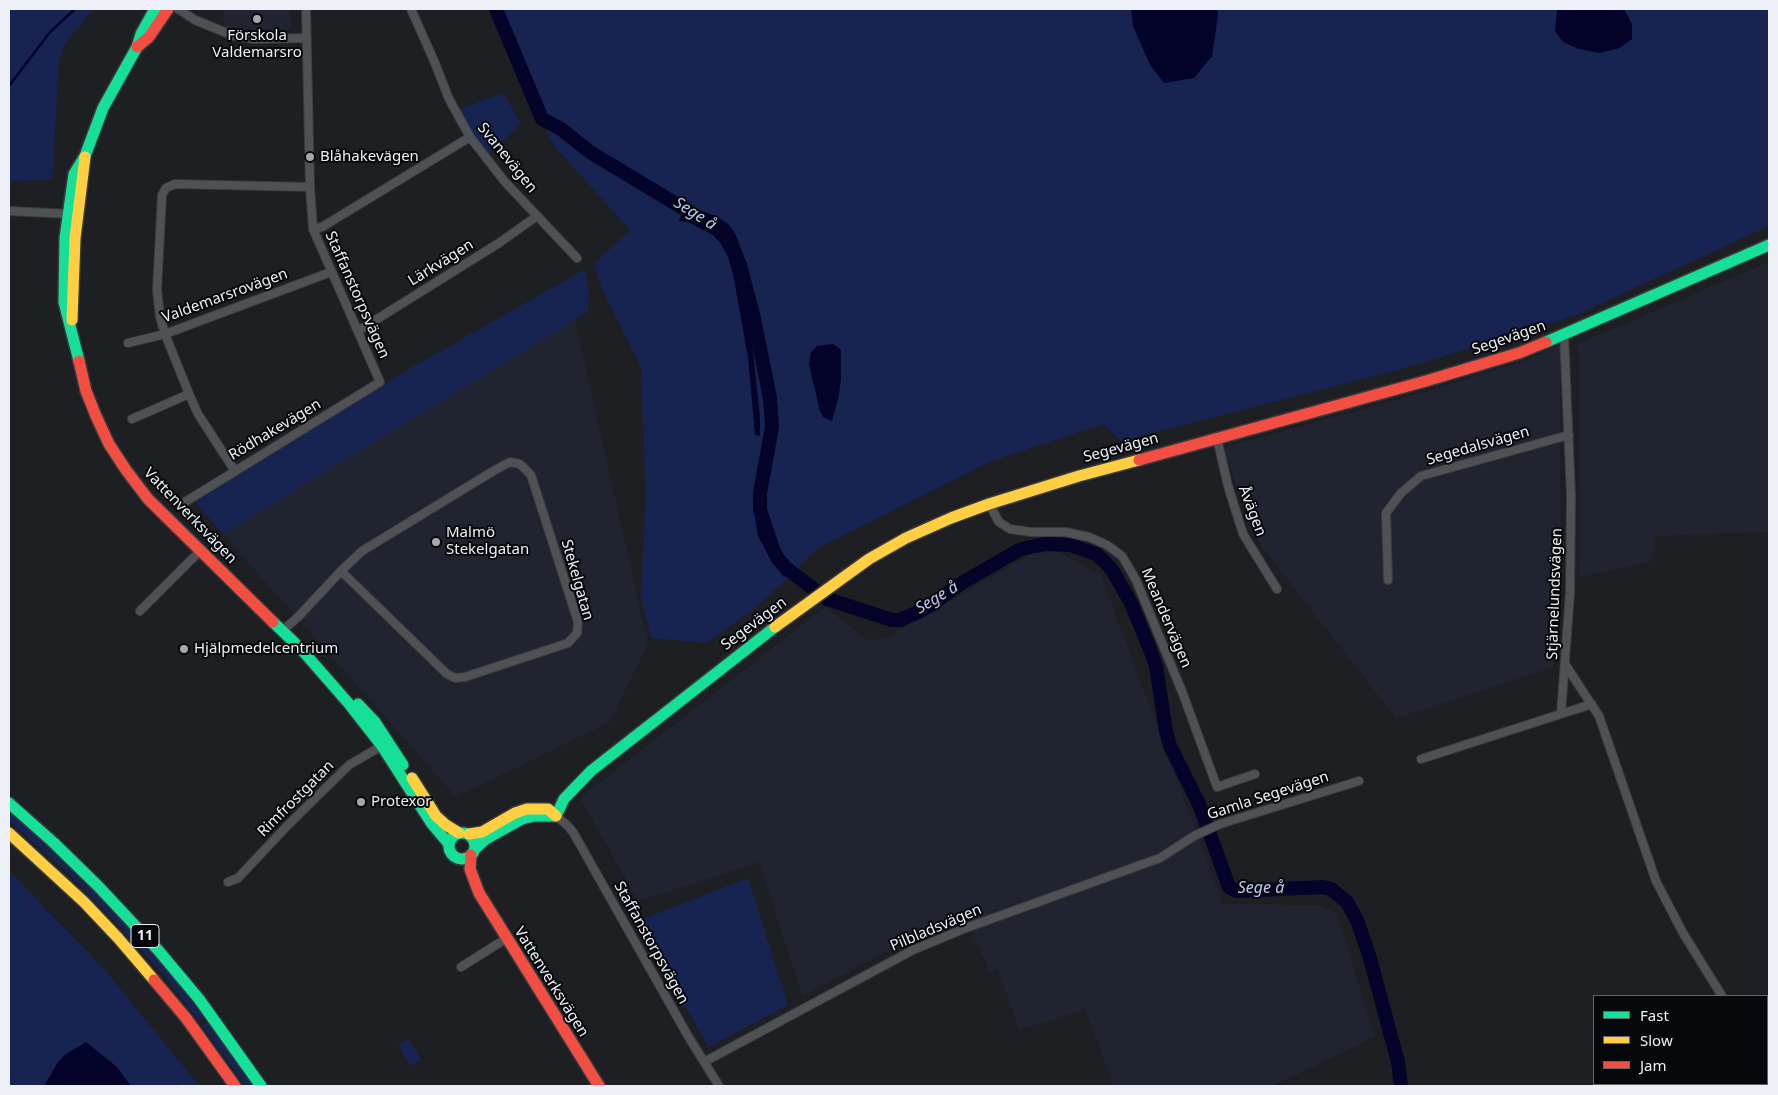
<!DOCTYPE html>
<meta charset="utf-8">
<style>
body{margin:0}
#map{position:relative;width:1778px;height:1095px;overflow:hidden;background:#1d1f23;font-family:"Noto Sans",sans-serif}
canvas{display:block}
.frame{position:absolute;inset:0;border:10px solid #edf0f6;pointer-events:none}
.legend{position:absolute;left:1593px;top:995px;width:175px;height:90px;box-sizing:border-box;background:#07080b;border:1px solid #636569;margin:0;padding:6px 9px;list-style:none;font-size:15px;color:#edf0f6}
.legend li{display:flex;align-items:center;gap:10px;height:25px}
.legend b{width:25px;border:1px solid #636569}
</style>
<div id="map">
<canvas width="1778" height="1095"></canvas>
<div class="frame"></div>
<ul class="legend">
<li><b style="height:6px;background:#16e098"></b>Fast</li>
<li><b style="height:6px;background:#ffcf43"></b>Slow</li>
<li><b style="height:6px;background:#f24e42"></b>Jam</li>
</ul>
</div>
<script>
const ctx = document.querySelector('canvas').getContext('2d');
ctx.lineJoin = 'round';
function fillPath(path, color) { ctx.fillStyle = color; ctx.fill(path, 'evenodd'); }
const poly = rows => new Path2D(rows.map(r => 'M' + r).join(''));
function strokePath(path, color, width, dash) { ctx.strokeStyle = color; ctx.lineWidth = width; ctx.lineCap = dash ? 'butt' : 'round'; ctx.setLineDash(dash || []); ctx.stroke(path); }
function drawText(font, color, halo, rows, align = 'center') {
  ctx.font = font + ' "Noto Sans",sans-serif'; ctx.lineWidth = 4; ctx.setLineDash([]); ctx.textBaseline = 'middle'; ctx.strokeStyle = halo; ctx.fillStyle = color; for (const [text, x, y, turn = 0] of rows) {
    ctx.save(); ctx.translate(x, y); ctx.rotate((+turn || 0) * Math.PI / 180); ctx.textAlign = isNaN(turn) ? turn : align; if (halo) ctx.strokeText(text, 0, 0); ctx.fillText(text, 0, 0); ctx.restore();
  }
}
fillPath(poly([
 [224,9,290,9,291,29,247,33,224,28],
 [1769,262,1769,532,1656,536,1652,561,1580,577,1578,344],
 [575,319,648,644,610,722,456,797,223,534],
 [1560,345,1560,551,1554,667,1396,718,1259,543,1222,448,1429,391,1529,359],
 [1059,552,1101,575,1223,904,1317,905,1337,913,1375,1037,1273,1086,1114,1086,1085,1009,1019,1030,998,969,990,972,973,935,967,916,927,931,802,996,759,862,638,901,580,798,825,607,869,641,889,636,1033,553]
]), '#1f2430');
fillPath(poly([
 [9,9,94,9,66,42,59,60,52,180,9,181],
 [496,9,1769,9,1769,226,1574,316,1402,369,1121,441,1103,424,991,461,820,547,758,606,707,643,651,638,641,596,646,495,641,367,602,289,594,264,630,230,551,142],
 [503,93,521,123,487,156,458,110],
 [585,269,589,293,588,312,223,534,195,502,404,372],
 [9,809,83,876,206,1015,199,1021,168,980,106,912,66,871,9,821],
 [9,871,106,971,199,1086,9,1086],
 [748,878,788,1005,709,1047,635,922],
 [209,1020,257,1086,246,1086,202,1026],
 [409,1039,421,1060,410,1066,398,1045]
]), '#172451');
fillPath(poly([
 [1131,9,1217,9,1218,15,1212,56,1194,78,1164,83,1150,65,1133,26],
 [1557,9,1624,9,1632,24,1632,39,1620,48,1599,53,1579,49,1563,42,1555,31],
 [682,213,719,231,727,242,733,254,746,309,753,351,760,417,760,436,755,435,748,357,733,274,728,257,721,244,713,235,688,222,679,221],
 [833,344,841,350,841,378,839,395,832,421,823,417,820,411,809,365,811,352,817,346],
 [755,485,759,486,757,507,762,533,776,563,788,575,784,577,772,562,758,536,755,518],
 [86,1042,117,1067,131,1086,44,1086,58,1062,66,1054]
]), '#040329');
strokePath(poly([
 [9,86,50,32,75,9]
]), '#040329', 2.5);
strokePath(poly([
 [496,9,542,119,561,129,590,152,696,216,712,222,723,229,729,237,740,265,753,314,770,398,772,427,760,493,760,510,773,549,778,559,786,568,827,599,892,620,900,620,916,613,931,605,960,584,1019,550,1030,547,1045,544,1070,545,1096,554,1105,562,1112,570,1131,603,1151,652,1156,666,1166,731,1170,746,1199,804,1229,887,1236,891,1323,887,1331,889,1347,902,1357,920,1369,955,1398,1062,1401,1086]
]), '#040329', 14);
const street = poly([
 [178,9,195,20,234,36,254,39,307,38],
 [411,9,435,63,449,99,470,137,505,182,577,258],
 [9,211,71,214],
 [313,229,322,227,470,137],
 [358,331,499,243,537,216],
 [128,343,165,334,331,272],
 [132,419,189,394],
 [1217,438,1228,486,1243,534,1277,589],
 [235,471,198,414,189,394,165,334,160,317,157,290,162,195,166,188,175,184,310,187],
 [185,502,380,382,313,229,310,187,306,9],
 [989,504,999,522,1010,529,1031,532,1065,532,1089,537,1107,545,1122,556,1136,580,1183,694,1217,787,1255,774],
 [1388,580,1386,513,1401,493,1421,476,1569,435],
 [140,611,201,550],
 [282,631,298,617,341,571,362,551,495,470,510,462,520,464,531,475,578,622,577,633,568,643,465,677,455,678,447,674,341,571],
 [1565,664,1599,716,1656,881,1683,933,1722,996],
 [1561,713,1570,593,1571,495,1564,335],
 [1421,759,1592,704],
 [556,816,567,825,573,832,688,1036,719,1086],
 [228,882,238,878,287,826,349,765,385,744],
 [461,967,507,938],
 [704,1062,913,950,966,928,1160,858,1194,836,1220,824,1359,781],
 [1765,1084,1766,1086]
]);
const fast = poly([
 [1546,342,1769,245],
 [79,361,64,302,65,238,74,174,85,156,103,108,137,47,141,34,155,9],
 [273,622,301,649,350,705,382,746,432,824,449,844],
 [358,704,375,722,403,765],
 [9,803,54,843,98,886,158,950,199,999,261,1086],
 [556,816,564,799,591,771,775,627],
 '449 846a13 13 0 1 1 26 0a13 13 0 1 1-26 0Z',
 [475,849,486,839,522,819,534,816,556,816]
]);
const slow = poly([
 [72,320,75,238,85,157],
 [775,627,869,559,906,538,951,518,989,504,1079,476,1139,460],
 [412,778,436,816,446,825,459,833],
 [9,833,84,902,118,938,154,980],
 [469,834,482,832,515,813,527,809,548,809,556,816]
]);
const jam = poly([
 [137,47,149,37,168,9],
 [79,361,86,391,96,416,109,444,126,470,148,499,273,622],
 [1139,460,1426,381,1519,353,1546,342],
 [471,855,470,869,479,893,599,1086],
 [154,980,186,1018,235,1086]
]);
strokePath(street, '#393b3e', 10);
strokePath(fast, '#393b3e', 14);
strokePath(slow, '#393b3e', 14);
strokePath(jam, '#393b3e', 14);
strokePath(street, '#4f5154', 8);
strokePath(fast, '#16e098', 11);
strokePath(slow, '#ffcf43', 11);
strokePath(jam, '#f24e42', 11);
for (const [x, y, r, color] of [
 [257,19,5,"#a4a7ac"],
 [310,157,5,"#a4a7ac"],
 [436,542,5,"#a4a7ac"],
 [184,649,5,"#a4a7ac"],
 [361,802,5,"#a4a7ac"]
]) { const dot = new Path2D(); dot.arc(x, y, r, 0, 2 * Math.PI); ctx.fillStyle = color; ctx.fill(dot); strokePath(dot, '#07080b', 2); }
for (const [x, y, w] of [
 [145,936,28]
]) { const box = new Path2D(); box.roundRect(x - w / 2, y - 11.5, w, 23, 4); ctx.fillStyle = '#07080b'; ctx.fill(box); strokePath(box, '#edf0f6', 1); }
drawText('bold 14px', '#edf0f6', null, [
 ["11",145,936]
]);
drawText('15px', '#edf0f6', '#07080b', [
 ["Förskola",257,36,"center"],
 ["Valdemarsro",257,53,"center"],
 ["Blåhakevägen",320,157],
 ["Malmö",446,533],
 ["Stekelgatan",446,550],
 ["Hjälpmedelcentrium",194,649],
 ["Protexor",371,802]
], 'left');
drawText('15px', '#edf0f6', '#07080b', [
 ["Svanevägen",507,158,51],
 ["Lärkvägen",441,263,-32],
 ["Staffanstorpsvägen",357,295,66],
 ["Valdemarsrovägen",225,296,-20],
 ["Segevägen",1509,338,-19],
 ["Rödhakevägen",275,430,-31],
 ["Segedalsvägen",1478,446,-16],
 ["Segevägen",1121,448,-15],
 ["Åvägen",1252,511,69],
 ["Vattenverksvägen",190,516,46],
 ["Stekelgatan",577,580,74],
 ["Stjärnelundsvägen",1555,594,-88],
 ["Meandervägen",1166,618,67],
 ["Segevägen",754,624,-37],
 ["Gamla Segevägen",1268,796,-18],
 ["Rimfrostgatan",296,799,-45],
 ["Pilbladsvägen",936,928,-23],
 ["Staffanstorpsvägen",651,943,61],
 ["Vattenverksvägen",551,982,58]
]);
drawText('italic 16px', '#b8c9f1', '#07080b', [
 ["Sege å",695,214,32],
 ["Sege å",937,598,-31],
 ["Sege å",1261,888]
]);
</script>
